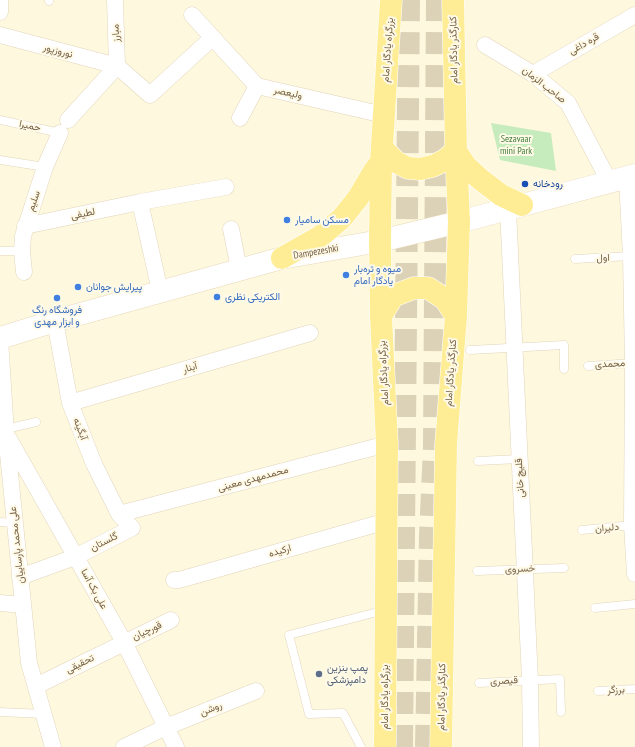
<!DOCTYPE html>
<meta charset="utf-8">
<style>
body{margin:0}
canvas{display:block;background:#fef8df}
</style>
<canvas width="635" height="747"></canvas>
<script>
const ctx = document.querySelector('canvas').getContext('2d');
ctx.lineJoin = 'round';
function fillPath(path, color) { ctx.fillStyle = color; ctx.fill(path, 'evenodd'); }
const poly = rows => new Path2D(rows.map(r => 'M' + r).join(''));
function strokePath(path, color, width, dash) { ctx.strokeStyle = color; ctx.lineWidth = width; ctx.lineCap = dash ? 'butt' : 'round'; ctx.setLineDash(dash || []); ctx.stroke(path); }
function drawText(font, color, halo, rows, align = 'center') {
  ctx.font = font + ' "PT Sans Narrow",Vazirmatn,sans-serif'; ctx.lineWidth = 4; ctx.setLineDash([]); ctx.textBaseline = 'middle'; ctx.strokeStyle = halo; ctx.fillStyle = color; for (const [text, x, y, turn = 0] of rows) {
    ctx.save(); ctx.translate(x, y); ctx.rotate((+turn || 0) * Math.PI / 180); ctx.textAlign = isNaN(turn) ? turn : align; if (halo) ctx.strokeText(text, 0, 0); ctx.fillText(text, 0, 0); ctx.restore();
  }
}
fillPath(poly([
 [491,123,551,133,556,171,500,160]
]), '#c6ecbd');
strokePath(poly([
 [402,747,409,0],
 [426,747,430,536,434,447,437,0]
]), '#dcd2b8', 22, [22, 11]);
const lane = poly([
 [49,0,49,1],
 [0,120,60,133],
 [0,160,45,167],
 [0,251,22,251],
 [575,259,631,256],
 [470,350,564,345,564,369],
 [588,366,634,363],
 [6,429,36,422],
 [478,461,519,459],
 [0,522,15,523],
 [582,530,632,525],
 [477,571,564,568],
 [595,608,635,604],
 [479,683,560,679,561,712],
 [598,691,635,689],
 [0,712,44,714],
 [361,747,343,713,309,714,289,635,385,610]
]);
const street = poly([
 [115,0,117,66],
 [0,12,0,0],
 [192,15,257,86,384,115],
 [0,35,117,66,150,95,212,38],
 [485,45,533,74,568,103,609,181],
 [533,74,635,15],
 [240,118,257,86],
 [68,120,117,66],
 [627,177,631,256,633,363,632,525,635,574],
 [140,202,160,291],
 [508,209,530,680,531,747],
 [25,226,140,202,226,187],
 [231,229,239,269],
 [24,272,22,251,23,236,45,167,60,133],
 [0,339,6,434,29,663,53,747],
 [70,403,310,333],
 [9,439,124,642,176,747],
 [119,514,387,444],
 [20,577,75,557,132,528,119,514,94,464,70,403,55,321],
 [174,580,179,580,387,521],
 [0,603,23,605],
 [36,686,171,620],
 [124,747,166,727,256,691]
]);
const secondary = poly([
 [0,338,55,321,282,258,380,241,459,222,635,175]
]);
const primary = poly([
 [382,148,396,162,408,168,420,169,433,166,445,160,456,151,466,166,480,179,501,195,522,205],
 [282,258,321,236,342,218,358,198,374,171,381,162],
 [381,316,393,296,414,288,428,288,445,299,456,316],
 [385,747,387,444,381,316,380,241,381,162,391,0],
 [441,747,446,444,456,316,459,222,456,151,453,0]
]);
strokePath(lane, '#e2d5bb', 9);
strokePath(street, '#e2d5bb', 17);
strokePath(secondary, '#e8d8b8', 23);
strokePath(primary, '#fff', 23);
strokePath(lane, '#fff', 8);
strokePath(street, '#fff', 16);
strokePath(secondary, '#fff', 22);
strokePath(primary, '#ffed95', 22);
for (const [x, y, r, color] of [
 [525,184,4,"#1a4fb4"],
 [287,220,4,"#3f7fe0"],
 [346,275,4,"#3f7fe0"],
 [78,287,4,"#3f7fe0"],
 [217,297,4,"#3f7fe0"],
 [57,298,4,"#3f7fe0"],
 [319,674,4,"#5c6f8a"]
]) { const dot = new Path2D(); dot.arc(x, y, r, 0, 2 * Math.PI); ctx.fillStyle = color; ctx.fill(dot); strokePath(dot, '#fffae7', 1.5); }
drawText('10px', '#756045', '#fffae7', [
 ["مبارز",116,33,-92],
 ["قره داغی",584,44,-30],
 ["بزرگراه یادگار امام",388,50,-86],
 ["کنارگذر یادگار امام",454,50,-91],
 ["نوروزپور",58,51,15],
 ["صاحب الزمان",544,85,38],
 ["ولیعصر",288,93,12],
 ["حمیرا",30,126,12],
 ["سلیم",34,201,-71],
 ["لطیفی",83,214,-12],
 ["Dampezeshki",316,252,-10],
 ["اول",603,258,-3],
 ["محمدی",610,364,-3],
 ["آبنار",190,368,-16],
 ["بزرگراه یادگار امام",384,373,-93],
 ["کنارگذر یادگار امام",451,373,-86],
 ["آبگینه",80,429,69],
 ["قلیچ خانی",520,478,-93],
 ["محمدمهدی معینی",253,479,-15],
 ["دلیران",607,528,-5],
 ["گلستان",104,542,-27],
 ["علی محمد پارساییان",17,545,-96],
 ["ارکیده",280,551,-16],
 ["خسروی",520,569,-2],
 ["علی بک آسا",94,589,61],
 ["قورچیان",147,631,-25],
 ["تحقیقی",80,664,-26],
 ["قیصری",504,681,-3],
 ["برزگر",616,690,-3],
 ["بزرگراه یادگار امام",385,697,-90],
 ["کنارگذر یادگار امام",442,697,-89],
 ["روشن",211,709,-22]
]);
drawText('10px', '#427c3c', '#fffae7', [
 ["Sezavaar",516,139],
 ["mini Park",516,151]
]);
drawText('10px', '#164399', '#fffae7', [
 ["رودخانه",533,184]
], 'left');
drawText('10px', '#366cbe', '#fffae7', [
 ["مسکن سامیار",295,220],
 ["میوه و تره‌بار",354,269],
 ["یادگار امام",354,281],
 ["پیرایش جوانان",86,287],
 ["الکتریکی نظری",225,297],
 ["فروشگاه رنگ",57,310,"center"],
 ["و ابزار مهدی",57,322,"center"]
], 'left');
drawText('10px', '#4e5e75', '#fffae7', [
 ["پمپ بنزین",327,668],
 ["دامپزشکی",327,680]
], 'left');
</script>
